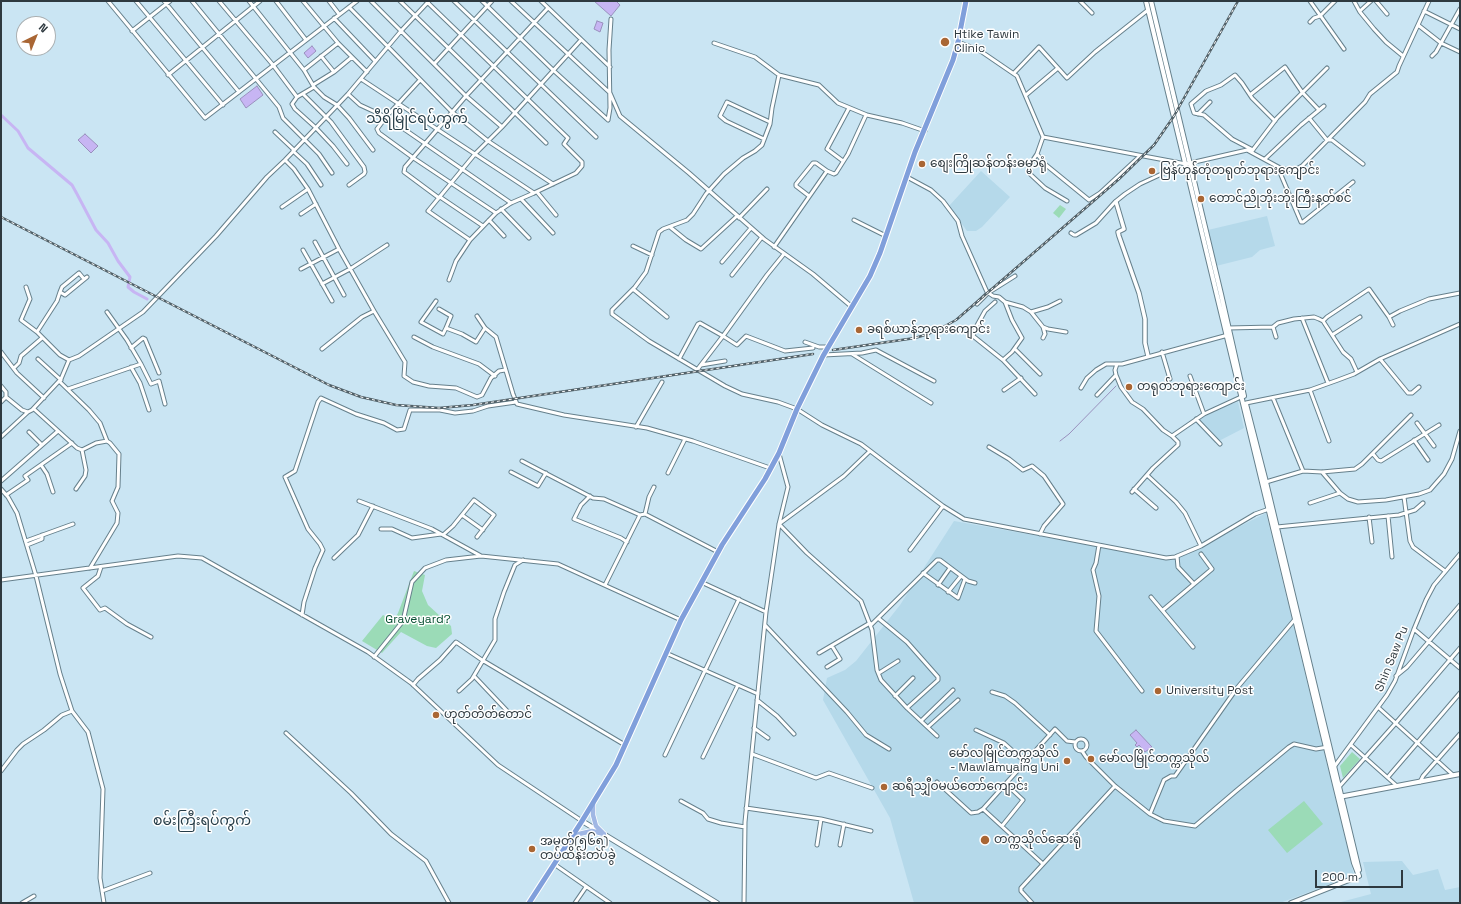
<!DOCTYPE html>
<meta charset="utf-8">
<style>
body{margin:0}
#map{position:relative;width:1461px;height:904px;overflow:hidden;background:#cae5f3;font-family:"Space Grotesk",sans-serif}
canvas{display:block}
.frame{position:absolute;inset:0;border:2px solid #2e393f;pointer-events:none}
.north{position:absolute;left:16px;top:16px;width:40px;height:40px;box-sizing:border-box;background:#fff;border:1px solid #abb0b2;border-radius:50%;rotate:43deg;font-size:11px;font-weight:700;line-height:16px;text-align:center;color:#2e393f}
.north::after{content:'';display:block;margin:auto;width:14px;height:18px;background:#a96634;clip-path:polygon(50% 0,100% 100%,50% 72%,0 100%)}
.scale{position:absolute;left:1315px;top:870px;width:88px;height:18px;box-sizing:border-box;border:2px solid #2e393f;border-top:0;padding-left:5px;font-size:12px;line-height:14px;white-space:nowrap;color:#2e393f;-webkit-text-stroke:3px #fff;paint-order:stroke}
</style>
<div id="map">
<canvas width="1461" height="904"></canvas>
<div class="frame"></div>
<div class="north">N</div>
<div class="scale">200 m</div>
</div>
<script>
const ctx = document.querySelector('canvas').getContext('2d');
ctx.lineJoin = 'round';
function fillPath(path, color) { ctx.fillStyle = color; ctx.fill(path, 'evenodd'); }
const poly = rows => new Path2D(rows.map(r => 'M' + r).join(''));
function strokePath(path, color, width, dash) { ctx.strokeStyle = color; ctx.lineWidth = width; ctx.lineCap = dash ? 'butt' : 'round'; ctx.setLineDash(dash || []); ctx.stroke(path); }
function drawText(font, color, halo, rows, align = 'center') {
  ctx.font = font + ' "Space Grotesk","Noto Sans Myanmar",sans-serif'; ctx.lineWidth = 3; ctx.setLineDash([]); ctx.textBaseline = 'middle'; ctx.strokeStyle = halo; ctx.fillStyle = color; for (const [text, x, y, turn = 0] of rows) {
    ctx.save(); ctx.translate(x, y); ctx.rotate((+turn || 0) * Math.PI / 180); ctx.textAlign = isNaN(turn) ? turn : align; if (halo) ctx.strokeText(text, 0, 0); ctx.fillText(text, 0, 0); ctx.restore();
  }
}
fillPath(poly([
 [981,171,1010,197,982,227,976,231,967,231,949,206],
 [1267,216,1275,246,1260,250,1252,257,1216,266,1208,230],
 [1238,402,1244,428,1215,443,1195,422,1221,407],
 [1266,513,1354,875,1280,903,914,903,890,818,823,700,827,678,845,670,856,661,900,605,954,521,1174,560],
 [1402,861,1413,875,1438,869,1445,890,1460,887,1460,903,1337,903,1371,894,1363,862]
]), '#b5d9ea');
fillPath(poly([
 [1060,205,1066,209,1059,218,1053,213],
 [414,571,425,575,422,591,428,605,451,626,452,634,436,648,427,646,401,632,382,653,362,641,383,615,393,621,398,613],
 [1352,752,1360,759,1343,778,1340,766],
 [1304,801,1323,824,1287,853,1268,830]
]), '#9bdbb7');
const water = poly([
 [594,1,616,1,620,5,611,16,594,1],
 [597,21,603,23,600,32,594,29,597,21],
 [312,46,316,51,308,58,304,53,312,46],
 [257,86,263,95,246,108,240,99,257,86],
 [85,134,98,146,91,153,78,140,85,134],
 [1136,730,1152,747,1145,752,1139,745,1137,747,1135,745,1137,743,1130,735,1136,730]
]);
fillPath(water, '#c7b5f3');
strokePath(water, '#9990bd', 1);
strokePath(poly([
 [1060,441,1069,434,1116,386]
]), '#9990bd', 1);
strokePath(poly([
 [1,115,18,131,28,148,72,185,77,194,96,230,108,243,118,261,130,277,128,287,134,292,147,299]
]), '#c7b5f3', 3);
const minor = poly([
 [108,1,205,118,357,1],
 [136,1,223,105],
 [164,1,239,92],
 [192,1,279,107,283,118,319,154,332,173],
 [219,1,273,65,297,97,292,104,295,109,315,127,333,146,347,164],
 [249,1,304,70,314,87,324,97,337,105,349,118,373,150],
 [276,1,306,40],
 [303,1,338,43,367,72],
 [329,1,339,14],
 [371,1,466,96,502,127],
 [400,1,546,143],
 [426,1,568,138,564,144,582,162,582,166,576,173,534,193,511,203,496,213,470,240,456,261,449,280],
 [454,1,596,137],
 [482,1,553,70,608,120],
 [511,1,610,93,620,116,689,173,764,239,813,274,852,307],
 [541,1,610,67],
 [1080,1,1092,13],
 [1310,1,1344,49],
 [1354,1,1360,12,1374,29,1386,42,1403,56],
 [1376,1,1387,14],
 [349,7,452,112,488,141,553,184],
 [1360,11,1371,1],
 [1424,11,1460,29],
 [334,18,375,61],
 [1310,22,1314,18,1320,16,1335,1],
 [1418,25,1441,43,1460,52],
 [132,31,170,1],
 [958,42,979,50,1017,76,1043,137,1186,164,1247,150,1282,169,1295,170,1302,166,1365,102,1370,94,1397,72,1399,66,1429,1],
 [714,43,755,57,779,75,819,85,838,103,867,115,902,123,925,131],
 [321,56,334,72],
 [1432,56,1436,52,1460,9],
 [434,64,492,1],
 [304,70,338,43],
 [1014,73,1039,47,1067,78,1095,52,1148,10],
 [168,75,260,1],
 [779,75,772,108,770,124,762,145,755,151,743,158,724,174,706,194,693,214,687,220,663,229,659,232,646,272,635,287,612,310,612,314,649,341,725,386,742,394,778,402,797,409,822,425,861,444,943,506,964,519,1166,558,1175,557,1201,546,1255,514,1269,509],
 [361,79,534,193],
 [420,80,386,117,377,129,379,133,412,157,496,213],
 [313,85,334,72,352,57],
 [303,94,331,122,364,167,365,172,364,174,349,185],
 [348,94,360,105,386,117,401,127,511,203],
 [1026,95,1058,68],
 [1250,95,1285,67,1302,92,1319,110],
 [297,97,314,87],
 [1198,114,1210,102],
 [1309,118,1327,140,1332,140,1363,164],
 [608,120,610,108,609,50,611,19],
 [275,132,294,150],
 [1043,137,1037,154,1029,166,1030,174,1045,188,1067,201],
 [764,139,726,121,720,116,727,102,770,122],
 [1253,150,1232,139,1204,115,1194,113,1191,104,1206,91,1221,85,1235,75,1242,83,1252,98,1275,121],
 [293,151,307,164,321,185],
 [1252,151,1277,118,1327,68],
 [1037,154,1046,165,1089,200,1100,193,1140,156],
 [1265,159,1301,125,1324,106],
 [285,160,294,169,308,189,339,249,374,311,362,317,322,349],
 [843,161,827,149,849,108],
 [1282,169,1281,175,1301,222,1303,222,1353,182],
 [907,177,931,190,943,201,958,221,962,236,987,292,993,296,999,297,1005,302,1012,320,1022,338,1012,352,1003,360],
 [537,192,556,215],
 [809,196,796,186,796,184,813,163,816,163,827,171,834,174,836,173,848,154,866,115],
 [440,197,483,226],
 [439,198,404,172,405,167,466,96,548,8],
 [521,199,553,233],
 [282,207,308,189],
 [501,209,529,238],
 [301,214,316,204],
 [739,218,767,189],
 [489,220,504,236],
 [854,220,886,236],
 [670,227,686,240,701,249,737,216],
 [1071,233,1074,235,1076,235,1096,223,1115,202,1125,194,1140,184,1168,171,1178,163],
 [470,240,428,211,475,154,502,127,581,40],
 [315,242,344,295],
 [633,246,652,255],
 [774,247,827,171],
 [303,250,332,301],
 [722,262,751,228],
 [301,269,339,249],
 [732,275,762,237],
 [322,284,350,269,387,245],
 [26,287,30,299,21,320,37,332,60,355,69,360],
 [633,289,667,317],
 [60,292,62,287,79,273,84,279],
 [436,301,421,322,443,334,446,328,462,334,476,342,485,328],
 [995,302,985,311,975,329,973,336,1003,360,1035,394],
 [1005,302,1023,307,1031,312,1048,307,1060,301],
 [977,304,988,293,1015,276],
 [439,309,451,316,446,328],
 [374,311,405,362,404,376,413,382,429,386,456,388,477,397,482,395,491,378,499,371,505,370],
 [107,312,127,340,141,364],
 [1031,312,1043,327,1045,334,1043,338],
 [477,316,485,328,496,337,513,394,517,404,564,415,647,428,693,441,770,468],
 [1389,317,1400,311,1429,299,1460,293],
 [1302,318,1328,383],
 [1323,321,1327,317,1369,289,1389,317,1393,325],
 [1043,327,1048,329,1066,332],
 [1228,328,1273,327],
 [37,332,57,301,60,292,65,295,87,277],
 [1228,335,1122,364,1117,364,1115,370,1116,375,1121,387,1132,402,1143,409,1163,430,1172,436,1204,414,1241,397],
 [1332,335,1360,317],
 [414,337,433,347,479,364,495,376],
 [1276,337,1273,327,1278,323,1294,319,1314,317,1319,319,1323,321,1343,352,1351,359,1357,372],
 [805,342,819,347,828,347],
 [131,348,143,338,145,339,159,373],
 [1015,349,1040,374],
 [1,352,17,373,44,398],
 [1162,352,1170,379],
 [852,354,931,403],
 [824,355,862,353,876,350,934,381],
 [38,359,61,380],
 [679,359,698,324,700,323,723,336,767,275,784,254],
 [1380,359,1408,393,1412,393,1419,387],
 [701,365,725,361],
 [131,367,140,383,149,410],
 [14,368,19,363,21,356,42,338],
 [697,370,723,336,737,345,746,336,785,351,813,348],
 [1190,376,1204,414],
 [59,381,89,410,100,423,107,441,110,443,119,454,118,487,112,501,118,513,117,523,90,568],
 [1,386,6,392,6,397],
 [1081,388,1087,378,1096,370,1106,364,1117,364],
 [68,389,141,364,151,384,159,381,165,404],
 [1004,390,1021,378],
 [1310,390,1329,441],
 [1097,395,1116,375],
 [1273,398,1303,471],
 [1,402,6,397,22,410,28,412,32,410,61,379,69,360,79,356,143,312,216,236,267,177,285,160,348,94,401,31,429,1],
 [1246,403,1310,390,1338,380,1354,374,1380,359,1460,324],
 [34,409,77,448,82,450,96,443,107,441],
 [1196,419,1220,444],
 [1417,423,1434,446],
 [636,427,662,382],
 [29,432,42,445],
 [1,437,28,412],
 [1414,440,1428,460],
 [989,447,1009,459,1023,470,1032,466,1044,476,1063,504,1044,526,1040,534],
 [870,451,844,476,779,524,807,553,861,601,872,630,877,670,881,680,907,708,937,736],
 [1373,454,1378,460,1381,461,1439,425],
 [522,461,593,498,604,499,640,515,645,514,718,552],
 [41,465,47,474,53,492],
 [511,472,538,486,546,473],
 [1322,472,1340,493,1348,499,1358,502,1386,500,1419,494,1430,490,1444,474,1452,459,1460,431],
 [668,473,685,439],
 [1147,475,1176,502,1185,513,1201,546],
 [1,481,58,431],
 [1266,482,1303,471,1322,472,1355,469,1362,464,1411,415],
 [1,489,8,497,17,513,36,576,60,674,72,711,88,732,103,789,100,878,104,903],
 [76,489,85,476,86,470,82,450],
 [1134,489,1156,508],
 [1132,492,1153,468,1178,445,1178,442,1172,436],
 [6,495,28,480,25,476,72,443],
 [590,496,581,505,574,519,621,538,627,542],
 [1404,497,1410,541,1413,547,1445,571],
 [359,501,432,529,481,556,558,564,681,620],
 [1310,503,1340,493],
 [645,514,649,497,654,487],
 [462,515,483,530],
 [1388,516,1392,557],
 [1369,517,1372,542],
 [1277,527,1399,515,1415,510,1423,503],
 [381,529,392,529,412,538,441,534],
 [443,535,453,526,474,500,494,515,477,537],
 [26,541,73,524],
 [27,545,42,539,42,535],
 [1099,545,1096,563,1093,570,1099,596,1096,631,1142,691],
 [910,550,943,506],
 [1177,556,1178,567,1194,584],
 [334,558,358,535,373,506],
 [101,567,98,576,83,588,100,610,105,608,127,624,151,637],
 [923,573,958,598,965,579],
 [1,580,178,556,202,558,368,652,411,683,498,765,582,821],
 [701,582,766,612],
 [605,585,640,515],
 [938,585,950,568],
 [948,592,961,576],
 [1151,597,1193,647],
 [1163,610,1212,569,1201,554],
 [302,615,304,602,315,568,323,550,320,544,308,529,285,477,295,471,318,402,321,398,356,414,384,423,397,430,404,429,410,410,440,410,455,413,473,411,488,406,516,402],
 [878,618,907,642,938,677,938,680,907,708],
 [765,625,847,712,866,735,889,749],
 [871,625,937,560,940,560,968,581,975,583],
 [1414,629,1460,668],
 [666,653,758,694],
 [819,653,870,623],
 [374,657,403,621,412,582,425,568,446,560,481,556],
 [827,667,840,659,832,646],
 [879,673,898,661],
 [474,676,511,715],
 [1396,676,1407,667,1460,605],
 [413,685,418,679,440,660,456,642,482,660,625,745],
 [459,691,472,679,495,640,495,619,504,592,515,565,523,560],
 [992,692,1005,696,1015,703,1050,735],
 [895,696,913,678],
 [757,700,777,716,794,734],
 [1379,708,1453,775],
 [921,721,953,690],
 [928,727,958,700],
 [754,728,768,738],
 [976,730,1004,743,1025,762],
 [286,733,351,793,391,834,426,861,449,903],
 '1075 745a6 6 0 1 1 12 0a6 6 0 1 1-12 0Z',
 [1351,745,1397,786],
 [1082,751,1086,757,1115,786,1150,814,1164,821,1195,826,1236,791,1289,747,1294,744,1316,749,1328,747],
 [752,754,816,778,829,773,872,788],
 [665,755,739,599],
 [703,757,738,685],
 [1334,767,1387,695,1395,681,1414,629,1426,600,1434,585,1460,554],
 [1,771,17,750,23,744,44,730,62,715,72,711],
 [1388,777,1460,693],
 [937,782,971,813,978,812,983,809],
 [1420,782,1423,776,1460,734],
 [1338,788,1395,724,1460,648],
 [681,801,703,813,708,819,721,823,745,827],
 [746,808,821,819,871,831],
 [1150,814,1164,780,1171,776,1175,776,1237,688,1296,618],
 [1002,826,1023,800,1006,784],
 [817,845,821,819],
 [840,845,844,824],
 [554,864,610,903],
 [1043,864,983,809,1055,729,1067,741,1075,742],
 [102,891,150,873],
 [22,903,34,896],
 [575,903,586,887],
 [744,903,745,822,766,612,779,524,788,487,779,454],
 [1032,903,1021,891,1021,888,1115,786]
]);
const tertiary = poly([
 [1116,202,1124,229,1118,232,1119,236,1139,293,1145,319,1145,343,1148,356]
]);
const secondary = poly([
 [1146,1,1328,756,1354,863,1359,876],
 [1151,1,1221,294,1244,396],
 [1246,404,1266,482,1359,870],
 [1339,797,1460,774],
 [582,821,717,903],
 [1291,903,1359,876]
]);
const primary = poly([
 [593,803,593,815,596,826,603,833],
 [571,838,579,834,592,831,604,834]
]);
const trunk = poly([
 [529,903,582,821,616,765,681,620,722,545,765,479,779,453,797,409,823,356,870,276,880,253,915,152,953,60,958,42,966,1]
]);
strokePath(minor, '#66808c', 5);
strokePath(tertiary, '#66808c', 5.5);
strokePath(secondary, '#66808c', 6);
strokePath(primary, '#fff', 6);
strokePath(trunk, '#fff', 7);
strokePath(minor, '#fff', 3);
strokePath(tertiary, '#fff', 3.5);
strokePath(secondary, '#fff', 4);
strokePath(primary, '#a0b7e4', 4.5);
strokePath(trunk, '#809fdb', 5);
const rail = poly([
 [1,217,329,385,361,397,396,405,439,408,473,405,813,354],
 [833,350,915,338,928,334,945,326,956,320,1119,179,1154,145,1174,116,1238,1]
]);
strokePath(rail, '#516067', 2.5);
strokePath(rail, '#fff', 1, [3]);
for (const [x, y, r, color] of [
 [945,42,5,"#a96634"],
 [922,164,4,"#a96634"],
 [1152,171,4,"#a96634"],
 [1201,199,4,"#a96634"],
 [859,330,4,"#a96634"],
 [1129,387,4,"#a96634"],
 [1158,691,4,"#a96634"],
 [436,715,4,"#a96634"],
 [1091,759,4,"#a96634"],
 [1067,761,4,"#a96634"],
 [884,787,4,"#a96634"],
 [985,840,5,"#a96634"],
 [532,849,4,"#a96634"]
]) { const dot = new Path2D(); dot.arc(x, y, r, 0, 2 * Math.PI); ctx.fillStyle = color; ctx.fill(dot); strokePath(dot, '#fff', 1.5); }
drawText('12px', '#2e393f', '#fff', [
 ["Htike Tawin",954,35],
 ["Clinic",954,49],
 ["စျေးကြိုဆန်တန်းဓမ္မာရုံ",930,164],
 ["ဗြန်ဟုန်တုံတရုတ်ဘုရားကျောင်း",1160,171],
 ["တောင်ညိုဘိုးဘိုးကြီးနတ်စင်",1209,199],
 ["ခရစ်ယာန်ဘုရားကျောင်း",867,330],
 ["တရုတ်ဘုရားကျောင်း",1137,387],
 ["University Post",1166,691],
 ["ဟုတ်တိတ်တောင်",444,715],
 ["မော်လမြိုင်တက္ကသိုလ်",1059,754,"right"],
 ["- Mawlamyaing Uni",1059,768,"right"],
 ["မော်လမြိုင်တက္ကသိုလ်",1099,759],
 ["ဆရီသျှီဝမယ်တော်ကျောင်း",892,787],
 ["တက္ကသိုလ်ဆေးရုံ",994,840],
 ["အမှတ်(၅၆၅)",540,842],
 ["တပ်ထိန်းတပ်ခွဲ",540,856]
], 'left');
drawText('12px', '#075032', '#fff', [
 ["Graveyard?",418,620]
]);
drawText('12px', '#2e393f', '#fff', [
 ["Shin Saw Pu",1392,659,-68]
]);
drawText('14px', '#263d48', '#fff', [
 ["သီရိမြိုင်ရပ်ကွက်",417,119],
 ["စမ်းကြီးရပ်ကွက်",202,821]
]);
</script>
